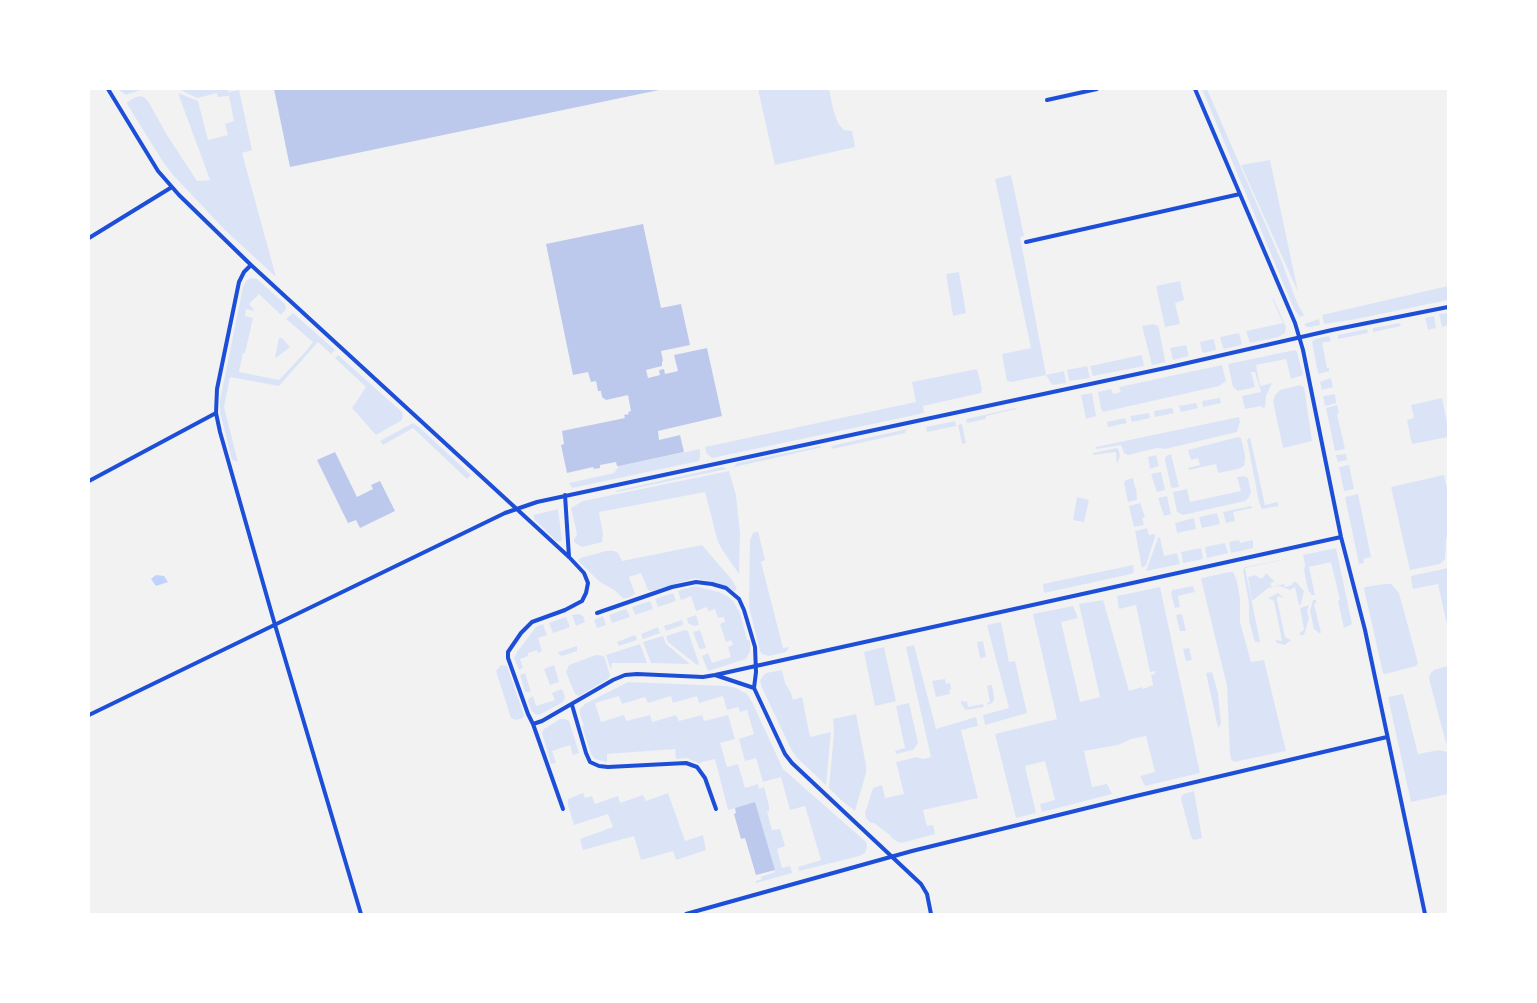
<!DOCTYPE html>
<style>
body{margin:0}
#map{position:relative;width:1537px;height:1003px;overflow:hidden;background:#f2f2f2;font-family:Signika,sans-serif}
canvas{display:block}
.frame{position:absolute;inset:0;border:90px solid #fff;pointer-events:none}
</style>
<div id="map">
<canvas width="1537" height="1003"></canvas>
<div class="frame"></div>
</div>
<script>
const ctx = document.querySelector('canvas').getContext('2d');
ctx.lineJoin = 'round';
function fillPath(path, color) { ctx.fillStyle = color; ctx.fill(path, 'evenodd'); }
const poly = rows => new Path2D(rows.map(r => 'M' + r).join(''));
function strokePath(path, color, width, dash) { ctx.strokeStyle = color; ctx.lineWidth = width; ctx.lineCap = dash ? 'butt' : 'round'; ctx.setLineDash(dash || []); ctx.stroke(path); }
fillPath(poly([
 [118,89,143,89,126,95],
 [178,89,227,89,228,92,239,90,252,150,242,153,276,277,226,231,174,176,163,162,127,104,127,102,136,97,141,96,145,98,148,101,167,135,197,181,210,180,178,93,198,101,208,140,228,135,225,124,234,121,229,96,218,97,217,93,197,98],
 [758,89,829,89,833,109,838,123,844,130,852,131,855,147,775,165],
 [1202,89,1207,89,1281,260,1298,305,1304,315,1300,317,1294,309],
 [1270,160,1298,292,1241,165],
 [1011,175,1024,236,1020,237,1046,375,1064,371,1066,383,1052,385,1046,375,1011,382,1007,381,1002,354,1031,348,995,179],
 [959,272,966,313,953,316,946,274],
 [251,278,257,279,285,304,286,309,281,315,259,294,249,304,255,311,246,309,245,316,253,318,245,353,243,353,239,372,279,380,307,350,313,342,286,319,293,313,335,350,331,354,318,342,279,386,230,377,224,407,238,462,232,460,220,412,220,400,243,287,246,281],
 [1180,281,1184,300,1175,303,1180,324,1165,327,1156,286],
 [1448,286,1448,300,1351,320,1324,324,1322,315],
 [1272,298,1273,298,1286,327,1285,333,1278,337,1250,343,1246,331,1283,323],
 [1448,313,1448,325,1442,327,1439,314],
 [1434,316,1436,328,1428,330,1425,318],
 [1319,319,1320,325,1311,327,1307,327,1304,324],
 [1400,323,1401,326,1373,332,1373,328],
 [1153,324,1158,326,1159,329,1165,360,1165,362,1152,365,1142,326],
 [1367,329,1368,333,1338,339,1338,335],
 [1239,333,1242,343,1241,345,1224,349,1223,348,1220,337],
 [1329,336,1331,341,1322,343,1327,368,1329,368,1329,371,1319,374,1318,373,1312,342,1315,339],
 [279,338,282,338,290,347,276,358,275,357],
 [1214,339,1216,350,1204,353,1202,352,1200,342],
 [1186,345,1189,356,1173,360,1170,348],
 [1295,350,1297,352,1303,375,1291,379,1286,359,1256,365,1260,386,1272,383,1266,396,1265,407,1262,408,1262,406,1245,409,1242,396,1261,392,1255,372,1251,372,1255,387,1238,391,1233,387,1228,364],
 [338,355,402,412,403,416,402,420,376,435,352,408,366,387,335,358],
 [1142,355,1144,366,1093,376,1090,366],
 [1222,365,1226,381,1219,386,1103,412,1101,409,1098,392,1111,389,1113,394,1121,392,1119,387],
 [1087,366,1090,378,1070,381,1069,380,1067,370],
 [977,369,982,389,981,393,923,406,924,413,712,458,707,454,705,447,916,402,912,382],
 [1331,378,1333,387,1322,390,1320,382],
 [1300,385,1304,387,1312,441,1283,448,1273,401,1275,395,1280,390],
 [1092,393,1096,416,1086,419,1081,395],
 [1335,394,1336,403,1325,406,1323,396],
 [1220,398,1221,403,1203,407,1202,401],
 [1442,398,1448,427,1448,437,1412,444,1407,420,1414,418,1411,405],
 [1196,403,1198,408,1181,412,1179,406],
 [1337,405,1339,413,1337,414,1345,449,1335,451,1326,408],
 [1015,408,1016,409,986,416,986,419,967,423,966,419],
 [1172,408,1174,413,1155,417,1154,411],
 [1149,413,1150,418,1132,422,1130,416],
 [1239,417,1240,422,1237,432,1178,446,1165,449,1157,448,1128,455,1124,453,1121,445,1096,449,1096,447],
 [1125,418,1127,423,1108,427,1107,422],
 [955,421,956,426,927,432,926,427],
 [413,423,419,427,471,475,467,479,413,428,383,445,380,441],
 [962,424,966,443,962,444,958,425],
 [907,429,905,433,832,449,831,446],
 [1238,437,1241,438,1245,455,1245,460,1244,466,1238,469,1218,473,1216,464,1189,470,1188,468,1200,465,1198,458,1191,460,1188,450],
 [1250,437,1265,505,1278,502,1278,506,1262,509,1259,502,1247,440],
 [820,446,823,447,734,467,737,463],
 [1117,448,1119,451,1120,456,1117,464,1116,452,1093,455,1093,453],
 [700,449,700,457,699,461,572,488,569,483,614,473,619,466],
 [1171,454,1179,487,1173,488,1171,487,1165,460,1166,456],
 [1346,454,1347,460,1338,462,1336,455],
 [1156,455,1159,466,1150,469,1148,457],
 [1349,465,1354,489,1344,491,1339,467],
 [722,467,727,469,617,492,615,491],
 [729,471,736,495,740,533,739,574,723,551,718,542,705,492,599,512,603,534,602,542,582,547,574,542,574,540,577,534,571,508,583,501],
 [1161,472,1165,490,1157,492,1151,474],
 [1444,475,1448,492,1448,535,1446,539,1445,559,1440,564,1410,570,1391,487],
 [1243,476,1248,478,1251,492,1249,497,1245,501,1183,515,1177,512,1173,492,1187,489,1190,502,1222,495,1241,491,1237,477],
 [1133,478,1135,488,1136,487,1137,500,1128,502,1124,483,1126,480],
 [1358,494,1371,557,1363,559,1364,563,1359,564,1345,497],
 [1167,496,1171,514,1164,516,1158,498],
 [1077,497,1089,500,1084,522,1073,520],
 [1140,503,1145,517,1142,518,1144,525,1134,527,1129,506],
 [1251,506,1252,508,1233,512,1235,521,1226,523,1223,512],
 [558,509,562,540,559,542,556,541,534,519,534,515],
 [1217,513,1220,524,1202,528,1199,517],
 [1194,518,1196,529,1177,533,1175,523],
 [1147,528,1149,535,1155,534,1155,537,1146,565,1142,568,1135,531],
 [758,531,765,560,761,562,783,648,789,647,788,649,786,652,769,656,762,654,760,651,749,607,750,540,753,533],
 [1160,537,1164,556,1177,553,1180,564,1146,571,1158,538],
 [1239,540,1240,543,1253,540,1253,548,1231,553,1229,542],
 [1225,543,1228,553,1207,558,1205,547],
 [702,545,732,580,737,589,735,591,717,583,695,578,652,591,648,590,641,573,629,577,635,594,628,598,623,598,614,590,600,582,578,561,580,558,606,551,614,551,618,553,622,561],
 [1201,548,1203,559,1183,563,1181,552],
 [1336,548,1352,624,1344,628,1338,601,1340,600,1331,562,1309,567,1315,595,1312,595,1308,590,1304,570,1305,565,1303,555],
 [1300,556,1245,568,1260,642,1255,642,1249,621,1249,603,1243,570,1245,567],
 [1133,565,1134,572,1131,574,1044,593,1043,584],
 [1448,568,1448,629,1438,584,1413,589,1411,579,1411,576],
 [1229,572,1233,572,1237,581,1240,599,1240,622,1251,662,1264,660,1286,751,1234,762,1231,759,1230,754,1227,686,1201,579,1202,578],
 [1266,573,1274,581,1270,584,1272,587,1284,584,1285,587,1292,585,1293,582,1296,582,1304,591,1301,604,1299,605,1295,587,1290,590,1280,586,1268,588,1252,601,1248,577,1256,575,1259,578,1263,578],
 [1385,584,1391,584,1399,593,1418,663,1416,666,1385,674,1383,673,1364,589,1365,587],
 [695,586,719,592,727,596,733,601,740,613,747,640,750,641,750,651,746,659,708,671,702,656,708,653,712,663,731,657,728,647,733,645,731,640,726,642,720,624,725,622,724,617,718,618,715,609,708,611,707,607,696,611,691,596,681,600,678,591],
 [1193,586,1195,592,1178,596,1180,607,1175,608,1171,594,1172,590],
 [1160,587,1200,773,1145,786,1140,776,1155,772,1146,736,1131,739,1118,745,1084,751,1092,787,1107,784,1112,794,1042,812,1040,804,1055,800,1045,761,1025,766,1036,813,1016,818,995,734,1057,719,1033,614,1073,606,1078,618,1061,622,1080,702,1100,697,1079,604,1103,600,1129,691,1142,687,1143,689,1153,685,1151,675,1155,674,1155,671,1150,672,1136,605,1119,609,1117,596],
 [673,593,676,601,658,607,655,599],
 [1278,593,1283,597,1283,598,1278,596,1277,599,1285,637,1291,640,1285,645,1277,643,1275,640,1282,641,1274,601,1268,598],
 [1313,600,1316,600,1316,603,1314,604,1321,633,1319,633,1314,629,1310,611],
 [650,601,653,609,635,615,632,607],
 [1309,605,1307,611,1309,618,1304,635,1300,635,1299,634,1304,629,1300,608],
 [626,609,630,617,612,623,609,615],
 [579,614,583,616,585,622,576,626,572,615],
 [1182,614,1186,631,1180,631,1176,615],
 [696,615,699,625,693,626,688,623,687,618],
 [603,616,606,625,597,628,594,620],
 [566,617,570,627,553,633,549,623],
 [682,620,683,625,666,631,664,626],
 [1001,622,1009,662,1015,661,1027,713,985,725,983,715,1009,708,987,625],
 [543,624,547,635,538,638,542,651,538,653,537,650,528,653,528,656,520,659,523,668,519,670,514,658,517,652,536,627],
 [658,627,660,633,643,639,641,634],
 [685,630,688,631,699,664,697,665,668,642,666,636],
 [700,630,706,648,701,649,699,648,693,632],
 [635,635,637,640,619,646,617,642],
 [663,636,666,644,690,664,651,663,643,642],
 [983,641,986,657,980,658,977,642],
 [640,644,647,663,612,663,611,670,606,655],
 [914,645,936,729,976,717,978,726,961,730,978,798,923,810,927,826,933,825,935,834,901,843,896,841,891,837,891,836,874,823,871,823,866,818,865,813,873,788,882,785,885,798,904,794,896,762,917,757,923,759,931,757,906,647],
 [577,646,577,651,562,656,560,655,558,652],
 [884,647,896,701,875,706,864,652],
 [1189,648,1192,660,1186,661,1183,649],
 [596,655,604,656,610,675,608,679,579,696,575,694,566,672,569,665],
 [501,665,507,666,524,715,523,718,516,720,511,718,496,671],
 [554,665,559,682,550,685,544,669],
 [1448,666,1448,744,1446,743,1429,679,1430,674,1434,670],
 [782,670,785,683,791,693,793,700,802,697,810,737,831,732,826,785,797,758,791,749,762,688,760,681,762,677,766,673],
 [1212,672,1218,693,1221,724,1218,728,1206,673],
 [525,673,531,692,525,692,520,675],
 [945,679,946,684,950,683,951,690,949,690,950,694,936,697,932,681],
 [628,682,727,686,736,688,747,694,753,704,783,769,866,842,867,847,865,853,859,856,799,871,798,867,821,860,805,806,790,810,781,777,763,782,756,758,745,761,739,739,754,734,747,710,740,712,738,707,727,710,723,696,699,703,697,696,673,703,671,696,648,703,645,697,622,704,619,696,595,703,601,722,624,715,626,721,650,715,652,722,676,715,679,721,702,715,704,721,728,715,735,739,720,743,727,767,738,764,745,788,758,784,759,789,764,787,769,806,769,811,767,812,772,830,780,829,785,846,777,849,782,868,790,866,792,873,756,883,756,881,762,879,761,877,775,872,755,803,728,810,715,759,702,762,700,764,687,758,676,759,675,749,607,754,607,762,595,759,591,754,582,726,584,726,580,715,580,709,585,704],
 [992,685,994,696,994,700,992,703,988,705,987,703,990,702,987,686],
 [562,689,565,697,563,702,539,715,535,714,531,710,528,701,529,698,533,696,536,706,555,700,552,693],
 [1403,694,1418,754,1439,750,1448,752,1448,794,1411,802,1388,697],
 [963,700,963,702,967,701,968,707,983,704,984,707,966,710,961,704,961,701],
 [909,703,918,743,913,750,896,754,895,751,905,748,896,706],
 [856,714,866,765,866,773,855,811,841,800,829,788,834,732,833,719],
 [560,719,565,719,569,721,579,753,573,755,570,745,552,751,556,763,551,764,542,733,544,729],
 [1194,791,1202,838,1194,840,1191,837,1181,799,1182,795,1184,794],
 [583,793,585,798,592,796,595,804,618,796,620,803,643,795,646,801,668,793,685,841,703,835,706,850,676,860,673,851,641,860,634,836,583,850,580,839,613,827,608,814,574,825,568,805,568,799]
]), '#dbe4f7');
fillPath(poly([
 [156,575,164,576,168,582,156,586,151,579]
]), '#bfd3fe');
fillPath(poly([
 [274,89,659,89,659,90,290,167],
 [643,224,661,308,681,304,690,345,661,351,663,361,662,362,662,366,646,370,648,378,660,375,659,370,664,369,665,374,678,371,674,355,707,348,722,416,658,431,659,440,680,435,684,452,619,466,617,466,616,462,600,465,600,468,594,469,593,467,567,473,561,445,564,444,562,431,625,418,624,415,629,414,628,412,631,411,628,395,606,400,602,397,601,391,598,391,596,381,591,382,588,372,573,375,546,244],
 [335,452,357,497,373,489,371,485,380,481,395,511,360,528,356,520,348,523,317,460],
 [755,802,775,870,756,875,745,838,741,839,734,814,736,813,735,808]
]), '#bdc9ec');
strokePath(poly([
 [108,89,158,171,179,195,251,265,569,557,584,573,588,583,586,593,582,601,565,610,532,622,521,633,508,652,508,658,528,714,533,724,563,809],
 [1195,89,1295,323,1303,350,1341,537,1365,630,1425,914],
 [1047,100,1097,89],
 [89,238,172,187],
 [1026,242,1240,194],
 [251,265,244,272,239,282,217,389,216,413,220,432,275,625,361,914],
 [89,481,216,413],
 [565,495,569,557],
 [597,613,672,587,696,582,712,584,726,588,739,599,744,610,755,647,756,672,754,688,785,754,792,763,921,884,927,894,931,914],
 [715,675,754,688],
 [572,705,586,753,590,762,599,766,608,767,686,763,697,767,705,778,716,809],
 [89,715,505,513,537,502,1170,367,1332,330,1448,307],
 [533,724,542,721,613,680,625,675,637,674,703,677,715,675,1341,537],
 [686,914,912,851,1136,796,1387,737]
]), '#1d4ed8', 4);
</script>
